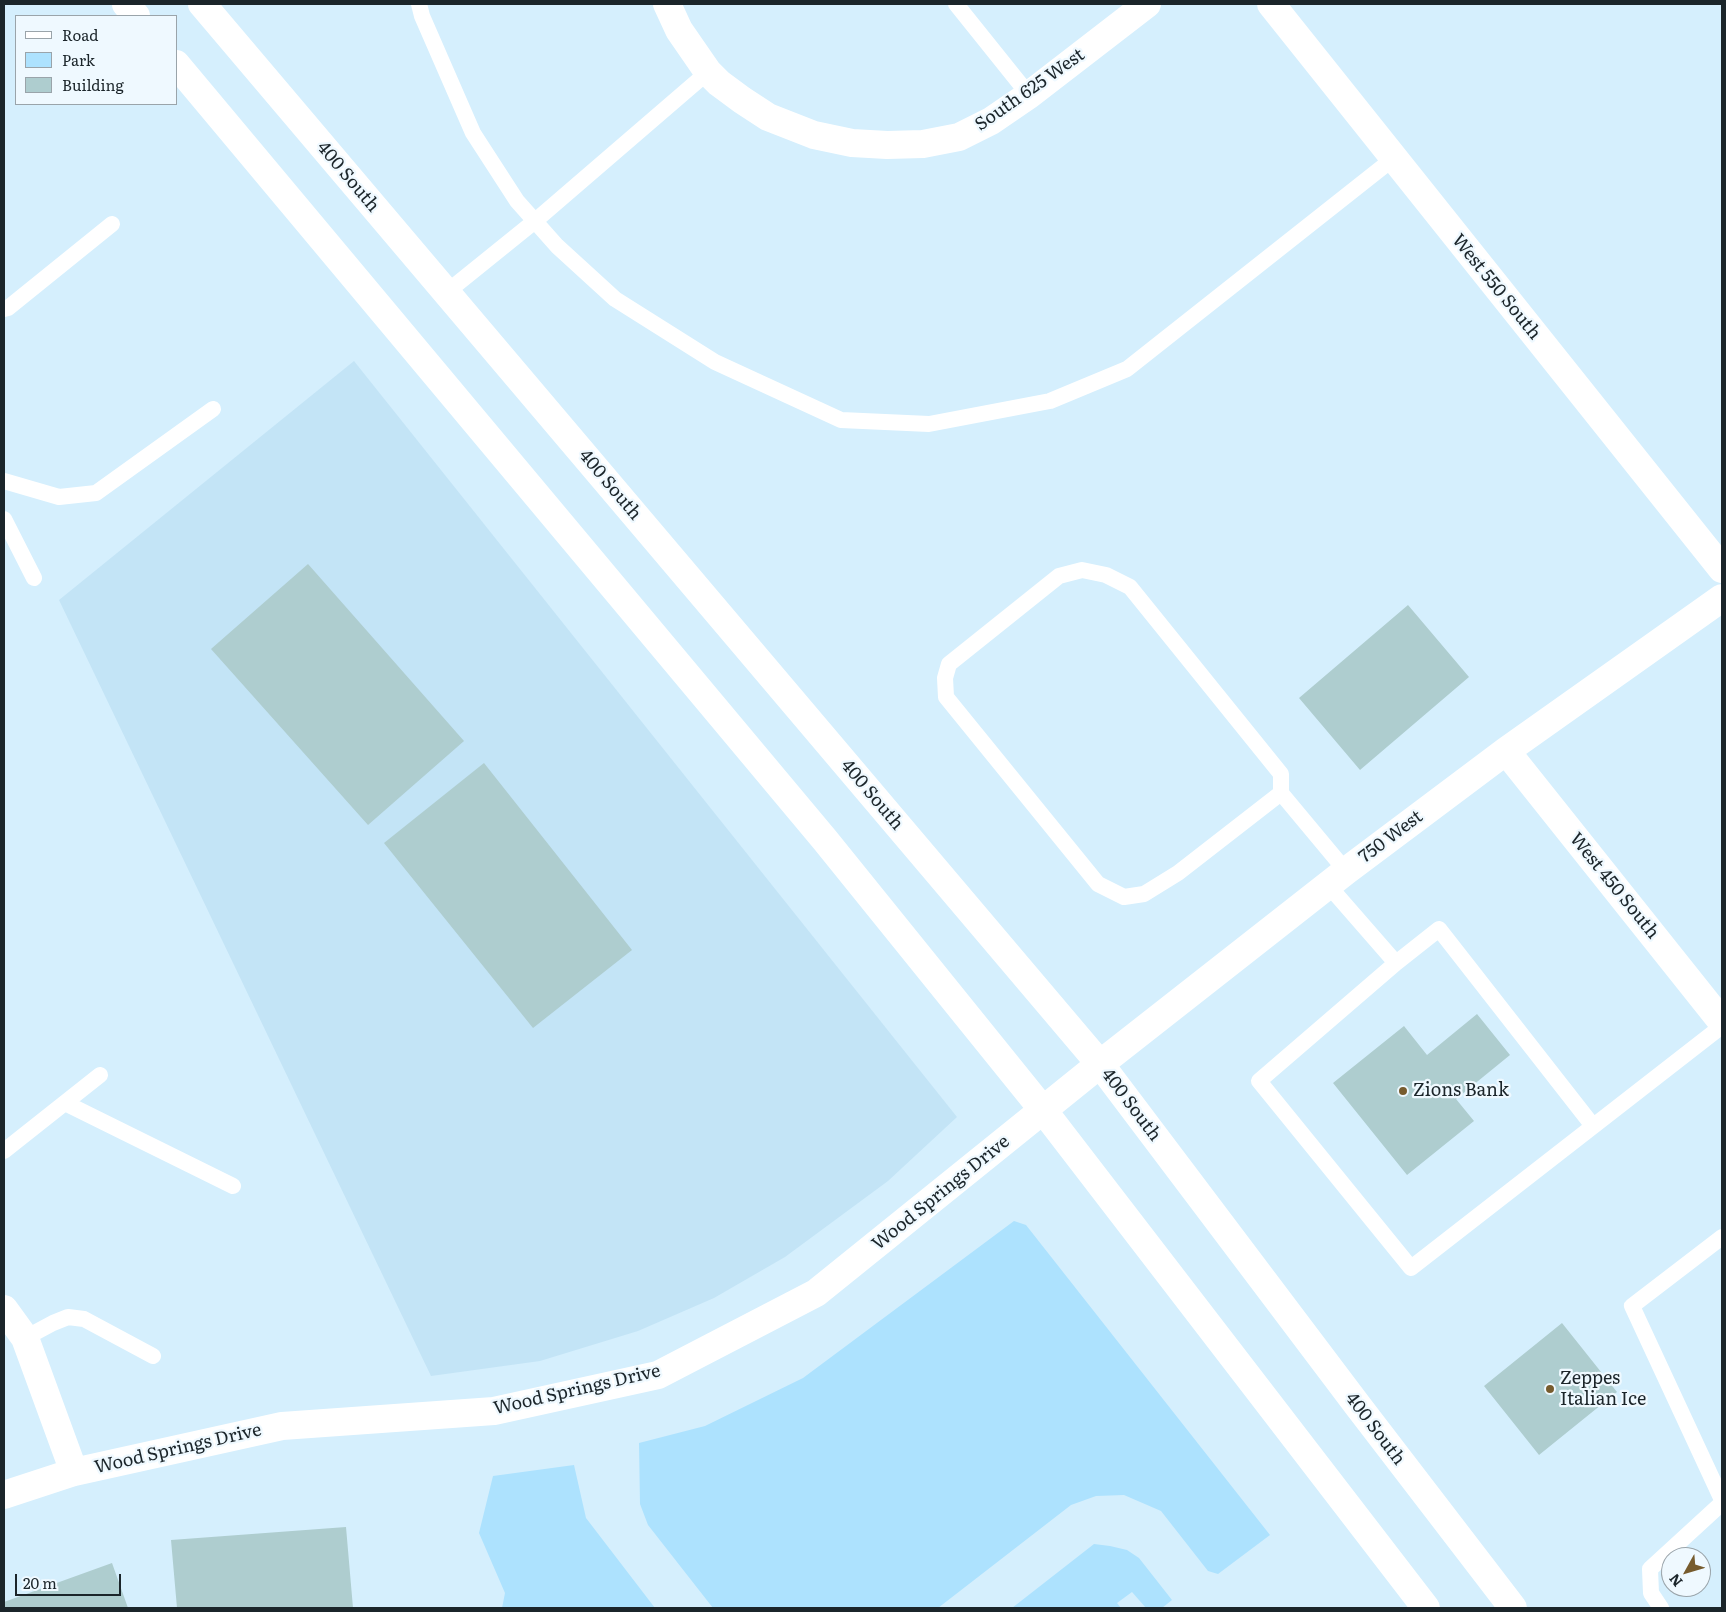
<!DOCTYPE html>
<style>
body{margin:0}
#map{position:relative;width:1726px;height:1612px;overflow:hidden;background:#d5effd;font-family:Literata,serif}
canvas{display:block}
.frame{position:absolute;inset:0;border:5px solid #1b252a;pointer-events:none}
.legend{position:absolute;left:15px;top:15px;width:162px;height:90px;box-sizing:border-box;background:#eff9ff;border:1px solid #9aa4aa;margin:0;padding:6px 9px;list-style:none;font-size:15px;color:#1b252a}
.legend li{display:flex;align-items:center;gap:10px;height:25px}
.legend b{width:25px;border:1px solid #9aa4aa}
.north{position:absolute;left:1661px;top:1547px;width:50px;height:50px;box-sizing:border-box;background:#eff9ff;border:1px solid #9aa4aa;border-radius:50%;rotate:231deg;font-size:14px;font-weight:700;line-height:20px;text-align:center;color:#1b252a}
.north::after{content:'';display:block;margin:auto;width:18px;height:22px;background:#775c2e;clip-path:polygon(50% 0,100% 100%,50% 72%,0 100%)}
.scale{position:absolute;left:15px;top:1574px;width:106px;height:22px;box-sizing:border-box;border:2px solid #1b252a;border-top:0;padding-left:6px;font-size:15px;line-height:18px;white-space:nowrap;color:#1b252a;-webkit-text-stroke:4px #eff9ff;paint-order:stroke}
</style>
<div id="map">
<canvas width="1726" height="1612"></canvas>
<div class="frame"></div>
<ul class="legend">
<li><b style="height:6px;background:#fff"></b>Road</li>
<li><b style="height:14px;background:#ade2fe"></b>Park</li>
<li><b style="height:14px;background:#aecdcf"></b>Building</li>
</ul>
<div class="north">N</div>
<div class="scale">20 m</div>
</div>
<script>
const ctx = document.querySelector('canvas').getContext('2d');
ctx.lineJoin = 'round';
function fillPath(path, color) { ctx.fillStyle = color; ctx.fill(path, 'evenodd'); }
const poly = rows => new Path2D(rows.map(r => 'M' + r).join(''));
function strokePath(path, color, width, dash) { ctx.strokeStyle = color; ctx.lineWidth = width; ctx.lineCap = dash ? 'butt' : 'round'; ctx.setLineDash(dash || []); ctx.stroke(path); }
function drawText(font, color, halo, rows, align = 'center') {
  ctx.font = font + ' Literata,serif'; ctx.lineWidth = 4.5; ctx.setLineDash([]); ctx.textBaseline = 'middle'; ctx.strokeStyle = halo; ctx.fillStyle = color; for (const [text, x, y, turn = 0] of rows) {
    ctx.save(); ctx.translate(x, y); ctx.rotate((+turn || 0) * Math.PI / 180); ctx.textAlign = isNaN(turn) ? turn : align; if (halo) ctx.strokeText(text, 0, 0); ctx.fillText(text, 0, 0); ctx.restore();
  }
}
fillPath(poly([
 [354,361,957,1117,888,1181,785,1257,714,1298,638,1331,540,1361,431,1376,59,600]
]), '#c3e4f6');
fillPath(poly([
 [1014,1221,1026,1225,1270,1535,1218,1574,1208,1571,1161,1511,1124,1495,1096,1496,1071,1505,938,1608,713,1608,648,1525,640,1504,639,1443,705,1426,803,1378],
 [574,1465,586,1518,655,1608,502,1608,505,1593,479,1533,493,1476],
 [1094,1544,1110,1546,1127,1550,1139,1558,1172,1600,1162,1608,1146,1608,1132,1592,1117,1603,1121,1608,1012,1608]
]), '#ade2fe');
fillPath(poly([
 [308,564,464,741,368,825,211,649],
 [1408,605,1469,677,1360,770,1299,698],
 [484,763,632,950,533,1028,384,843],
 [1477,1014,1510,1055,1456,1099,1474,1121,1407,1175,1333,1083,1404,1026,1427,1055],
 [1562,1323,1617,1392,1539,1455,1484,1386],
 [346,1527,353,1608,177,1608,171,1540],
 [112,1563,128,1608,4,1608,4,1602]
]), '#aecdcf');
strokePath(poly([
 [419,4,422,16,473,133,517,201,557,246,615,299,715,362,841,420,929,424,1050,401,1127,369,1394,158],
 [956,4,1029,95],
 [447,292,535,221,708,72],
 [4,309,8,308,112,224],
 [4,481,59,497,96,493,213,409],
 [4,519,34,578],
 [1281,793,1178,873,1144,894,1124,897,1098,884,946,697,945,678,949,664,1059,576,1082,570,1106,575,1130,587,1281,774,1281,793,1346,871],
 [1328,885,1396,963,1259,1081,1411,1268,1722,1026],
 [1396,963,1439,929,1593,1126],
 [65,1103,233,1186],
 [4,1151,100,1075],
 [1722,1237,1632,1306,1722,1500],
 [25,1338,53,1323,68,1317,84,1319,153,1356],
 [1661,1608,1651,1593,1650,1569,1722,1503]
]), '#fff', 16);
strokePath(poly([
 [667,4,679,30,708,72,719,83,742,100,768,117,814,135,852,143,887,145,923,144,959,137,991,121,1029,95,1147,4],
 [1271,4,1722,569],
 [1506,751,1722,1022],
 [4,1309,25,1338,74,1472],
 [4,1495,74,1472,282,1426,494,1411,658,1375,816,1293,1100,1064,1346,871,1506,751,1722,598]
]), '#fff', 28);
strokePath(poly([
 [126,4,136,16],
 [202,4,1100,1064,1358,1406,1513,1608],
 [176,64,825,840,1043,1110,1426,1608]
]), '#fff', 28);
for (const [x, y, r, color] of [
 [1403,1091,5,"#775c2e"],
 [1550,1389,5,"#775c2e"]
]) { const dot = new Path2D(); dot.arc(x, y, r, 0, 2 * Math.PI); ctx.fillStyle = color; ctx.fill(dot); strokePath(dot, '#eff9ff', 2); }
drawText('18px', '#1b252a', '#eff9ff', [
 ["South 625 West",1030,90,-35],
 ["400 South",348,177,50],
 ["West 550 South",1496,287,51],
 ["400 South",610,485,50],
 ["400 South",872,795,50],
 ["750 West",1391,837,-37],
 ["West 450 South",1614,886,51],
 ["400 South",1131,1105,53],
 ["Wood Springs Drive",941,1193,-39],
 ["Wood Springs Drive",577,1390,-13],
 ["400 South",1375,1429,53],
 ["Wood Springs Drive",178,1449,-13]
]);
drawText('18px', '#1b252a', '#eff9ff', [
 ["Zions Bank",1413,1091],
 ["Zeppes",1560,1379],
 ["Italian Ice",1560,1400]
], 'left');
</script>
